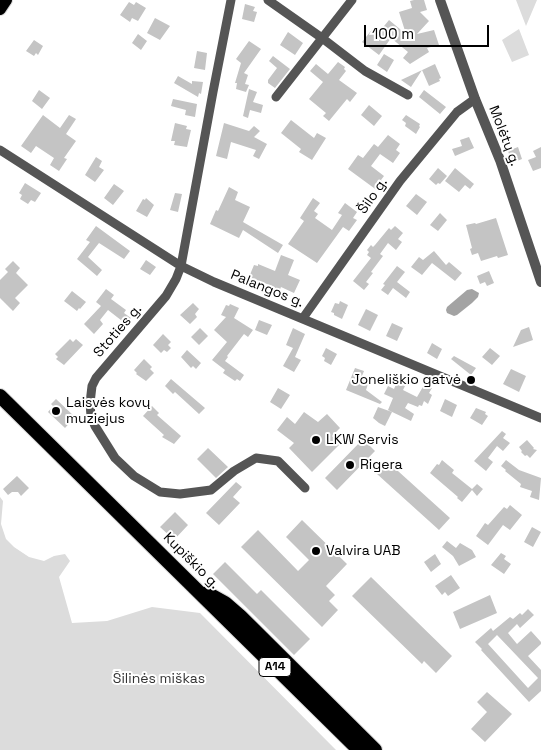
<!DOCTYPE html>
<meta charset="utf-8">
<style>
body{margin:0}
#map{position:relative;width:541px;height:750px;overflow:hidden;background:#fff;font-family:"Space Grotesk",sans-serif}
canvas{display:block}
.scale{position:absolute;left:364px;top:25px;width:125px;height:22px;box-sizing:border-box;border:2px solid #000;border-top:0;padding-left:6px;font-size:15px;line-height:18px;white-space:nowrap;color:#000;-webkit-text-stroke:4px #fff;paint-order:stroke}
</style>
<div id="map">
<canvas width="541" height="750"></canvas>
<div class="scale">100 m</div>
</div>
<script>
const ctx = document.querySelector('canvas').getContext('2d');
ctx.lineJoin = 'round';
function fillPath(path, color) { ctx.fillStyle = color; ctx.fill(path, 'evenodd'); }
const poly = rows => new Path2D(rows.map(r => 'M' + r).join(''));
function strokePath(path, color, width, dash) { ctx.strokeStyle = color; ctx.lineWidth = width; ctx.lineCap = dash ? 'butt' : 'round'; ctx.setLineDash(dash || []); ctx.stroke(path); }
function drawText(font, color, halo, rows, align = 'center') {
  ctx.font = font + ' "Space Grotesk",sans-serif'; ctx.lineWidth = 4; ctx.setLineDash([]); ctx.textBaseline = 'middle'; ctx.strokeStyle = halo; ctx.fillStyle = color; for (const [text, x, y, turn = 0] of rows) {
    ctx.save(); ctx.translate(x, y); ctx.rotate((+turn || 0) * Math.PI / 180); ctx.textAlign = isNaN(turn) ? turn : align; if (halo) ctx.strokeText(text, 0, 0); ctx.fillText(text, 0, 0); ctx.restore();
  }
}
fillPath(poly([
 [516,0,537,0,526,26],
 [519,29,529,55,512,62,502,40],
 [0,497,3,501,1,524,6,539,14,547,29,557,44,561,54,556,65,554,70,561,59,577,72,623,107,621,152,607,200,613,336,750,0,750]
]), '#dcdcdc');
fillPath(poly([
 [472,289,479,293,478,297,472,303,457,315,454,316,447,313,446,310,447,307,467,290]
]), '#a3a3a3');
fillPath(poly([
 [414,0,424,0,427,10,420,12,429,21,417,34,434,30,439,45,427,48,429,52,410,64,403,58,408,52,391,38,379,55,362,42,374,27,380,31,389,20,406,34,399,12,412,8,410,1],
 [129,2,134,5,136,2,146,8,138,21,132,18,130,22,120,15],
 [245,4,255,7,253,11,257,12,254,22,242,19],
 [155,18,170,26,160,40,147,33],
 [288,32,303,43,295,55,280,45],
 [138,34,147,41,141,50,132,43],
 [34,40,43,46,38,55,36,53,34,56,26,51],
 [249,41,261,49,244,73,248,75,245,84,249,85,246,92,236,89,237,83,235,83,241,63,236,59],
 [197,51,207,53,205,70,194,68],
 [384,54,394,60,387,72,377,65],
 [273,56,290,69,275,88,268,83,268,80,277,68,269,61],
 [338,62,345,67,344,69,346,71,339,80,357,93,350,102,347,99,329,121,323,116,326,113,309,99,323,82,310,71,316,64,328,74],
 [435,64,441,78,439,79,440,81,429,86,422,70,411,87,401,80],
 [178,76,192,84,192,81,203,82,201,94,199,93,198,97,174,83],
 [249,89,257,92,253,102,263,105,261,113,250,110,248,118,243,116],
 [39,90,50,98,42,109,32,101],
 [424,90,446,107,440,114,419,97],
 [173,99,197,104,195,117,185,115,186,110,171,106],
 [369,105,382,116,374,126,361,115],
 [43,115,60,128,69,115,76,119,66,134,76,141,64,158,67,159,59,171,50,165,54,158,36,146,31,153,21,146],
 [406,115,420,124,419,126,420,127,416,134,405,126,406,123,402,120],
 [291,120,314,138,317,133,326,138,312,160,299,152,301,149,281,133],
 [175,123,187,126,186,129,191,130,187,147,174,145,175,141,171,141],
 [224,123,249,131,254,126,260,131,254,137,267,144,259,159,253,156,256,150,231,142,227,159,216,156],
 [388,135,400,144,396,150,400,153,393,163,380,154,371,166,384,176,381,180,384,183,378,191,348,169,358,155,363,158,374,144,378,147],
 [469,137,474,148,455,156,452,149,462,146,460,140],
 [518,147,522,159,512,163,508,151],
 [541,147,541,168,533,171,528,160,536,157,533,151],
 [96,157,102,161,99,167,104,170,95,182,85,175],
 [438,168,447,176,440,184,438,183,436,185,429,179],
 [455,168,474,184,470,189,465,185,459,192,445,181],
 [25,183,41,193,35,202,31,200,28,204,20,199,22,195,19,193],
 [114,184,124,191,113,205,104,198],
 [229,187,238,192,235,200,250,207,243,222,283,245,278,253,243,230,239,238,210,224,216,210,218,211],
 [175,193,182,194,178,212,170,210],
 [416,194,427,202,417,215,406,206],
 [146,198,154,205,147,217,136,211,143,199,145,200],
 [313,198,320,203,314,211,318,214,315,218,332,230,342,215,338,213,345,203,357,212,353,218,357,220,349,231,343,227,317,263,288,244,304,221,300,218],
 [440,213,447,220,438,231,430,225],
 [496,218,508,255,498,258,497,256,481,261,478,253,472,255,470,249,472,248,466,225,475,223,476,224],
 [96,226,130,251,124,259,99,243,88,257,102,270,97,276,77,259,90,242,86,240],
 [395,226,403,233,398,239,402,242,396,250,388,243,380,254,383,256,371,272,373,273,366,282,369,284,364,290,353,281,371,258,367,255,369,252,367,250,371,245,373,247,375,245,389,228,391,230],
 [434,251,446,265,449,262,462,273,455,281,432,263,422,275,411,267,419,257,423,260],
 [281,255,294,260,288,275,300,280,294,293,281,287,279,292,271,289,272,286,249,277,254,265,258,266,258,264,275,271],
 [146,260,156,267,150,275,140,269],
 [13,261,20,268,16,273,28,285,15,298,20,303,13,311,0,298,0,280,8,272,5,269],
 [397,266,405,272,397,282,410,292,406,298,393,288,388,295,381,290,385,285,383,284],
 [489,271,494,283,487,286,485,282,480,284,477,276],
 [106,289,114,295,111,299,126,310,124,313,131,318,126,324,108,310,100,320,103,324,94,334,84,324,101,306,96,302],
 [72,291,86,302,80,309,79,308,77,311,64,301],
 [340,301,348,305,342,319,334,315,334,313,331,312,335,303,339,304],
 [193,303,199,309,195,314,197,317,190,324,180,315],
 [230,304,239,308,234,318,253,330,248,337,244,334,227,356,228,357,225,361,244,375,240,381,237,379,235,381,223,373,225,370,212,360,227,342,214,330,226,317,221,315,226,305,229,306],
 [366,309,378,315,370,331,358,325],
 [259,320,272,325,267,335,255,330],
 [392,323,403,328,397,341,386,336],
 [529,327,533,340,513,347,521,330],
 [200,328,208,336,199,345,191,337],
 [293,328,305,334,295,357,301,360,294,372,283,366,293,348,286,345],
 [163,334,171,342,168,345,171,348,167,352,164,350,161,353,153,345],
 [70,339,73,342,76,339,83,345,64,365,56,359,58,357,55,354],
 [432,343,442,349,437,359,427,353],
 [326,348,337,354,331,365,324,361,325,358,322,356],
 [490,348,500,356,492,365,482,357],
 [187,350,201,363,196,369,193,366,191,368,181,357],
 [454,356,476,368,471,375,451,359],
 [144,359,152,367,150,369,154,373,146,381,136,374,137,373,134,370],
 [355,368,364,371,362,376,365,377,363,382,368,384,366,390,382,402,380,404,346,390],
 [511,369,526,376,519,392,503,384],
 [171,379,205,408,199,414,175,392,173,394,165,386],
 [397,382,405,386,403,390,417,397,424,385,432,388,429,393,432,395,428,404,424,401,422,406,419,405,418,407,408,403,405,408,414,414,411,421,388,410,393,398,384,394,388,386,394,389],
 [278,388,290,395,281,409,270,402],
 [56,399,75,417,65,428,48,412,53,406,51,404],
 [445,399,457,405,452,417,440,411],
 [152,406,159,413,157,415,181,436,174,444,162,437,164,435,143,416],
 [378,407,392,412,385,426,379,423,373,418],
 [476,408,486,412,485,414,488,416,482,425,470,418],
 [304,412,318,422,327,414,340,428,332,436,340,444,312,472,289,448,294,443,277,430,287,417,295,424],
 [502,431,506,434,503,438,510,443,503,451,497,446,488,458,493,462,486,471,474,461],
 [363,439,375,451,337,490,325,478],
 [527,440,534,448,533,449,537,450,530,458,527,455,525,456,521,452,522,451,519,447],
 [208,448,228,467,216,478,197,459],
 [442,460,454,470,452,473,472,489,477,484,483,489,477,496,472,490,462,502,457,498,458,497,430,473,437,464,439,465],
 [506,460,519,470,541,478,539,500,530,497,532,491,520,487,521,484,505,471,506,470,501,466],
 [388,462,450,518,439,530,377,474],
 [17,476,29,488,21,496,18,492,12,492,8,495,3,489],
 [236,482,242,487,233,497,240,503,219,525,206,513],
 [510,505,522,515,510,530,503,525,488,545,476,536,485,523,488,525,504,507,507,509],
 [175,512,188,525,174,540,160,527],
 [302,520,347,564,326,586,335,595,329,601,338,610,322,627,241,547,258,530,298,571,309,560,286,537],
 [532,527,541,532,533,547,524,542],
 [447,541,456,548,460,543,472,550,476,557,459,566,453,556,442,547],
 [501,553,506,556,504,559,511,564,504,574,491,565],
 [435,554,441,564,431,572,424,562],
 [225,562,257,594,261,590,310,639,294,655,213,574],
 [451,575,460,588,448,596,445,592,442,595,435,586],
 [371,577,452,656,436,673,424,661,422,664,352,596],
 [490,595,497,613,460,629,453,612],
 [528,609,534,615,520,628,517,624,508,633,517,644,531,631,541,642,541,644,528,656,541,670,541,691,529,702,481,650,482,649,475,642,491,628,493,631,510,617,513,619,520,613,522,615],
 [497,635,538,678,528,688,488,644],
 [487,692,512,714,485,742,471,729,487,712,477,702]
]), '#c4c4c4');
const primary = poly([
 [0,9,6,0]
]);
const trunk = poly([
 [0,396,359,750],
 [207,593,225,603,240,616,375,750]
]);
strokePath(primary, '#dbdbdb', 14);
strokePath(trunk, '#dbdbdb', 16);
strokePath(poly([
 [231,0,213,92,181,266,176,279,166,296,96,378,92,386,90,403,91,416,95,426,115,458,134,476,160,492,180,494,211,490,234,471,256,458,278,461,305,488],
 [268,0,322,38,365,71,408,95],
 [276,97,352,0],
 [0,150,181,266,214,282,541,418],
 [303,318,400,181,457,112,475,99]
]), '#555', 9);
strokePath(poly([
 [440,0,475,99,500,160,541,282]
]), '#555', 10);
strokePath(primary, '#000', 12);
strokePath(trunk, '#000', 14);
for (const [x, y, r, color] of [
 [471,380,5,"#000"],
 [56,411,5,"#000"],
 [316,440,5,"#000"],
 [350,465,5,"#000"],
 [316,551,5,"#000"]
]) { const dot = new Path2D(); dot.arc(x, y, r, 0, 2 * Math.PI); ctx.fillStyle = color; ctx.fill(dot); strokePath(dot, '#fff', 2); }
for (const [x, y, w] of [
 [275,667,32]
]) { const box = new Path2D(); box.roundRect(x - w / 2, y - 9.5, w, 19, 4); ctx.fillStyle = '#fff'; ctx.fill(box); strokePath(box, '#000', 1); }
drawText('bold 12px', '#000', null, [
 ["A14",275,667]
]);
drawText('14px', '#000', '#fff', [
 ["Molėtų g.",504,136,69],
 ["Šilo g.",373,196,-55],
 ["Palangos g.",267,289,22],
 ["Stoties g.",118,331,-49],
 ["Kupiškio g.",191,561,45]
]);
drawText('14px', '#000', '#fff', [
 ["Joneliškio gatvė",461,380,"right"],
 ["Laisvės kovų",66,403],
 ["muziejus",66,419],
 ["LKW Servis",326,440],
 ["Rigera",360,465],
 ["Valvira UAB",326,551]
], 'left');
drawText('14px', '#333', '#fff', [
 ["Šilinės miškas",159,679]
]);
</script>
